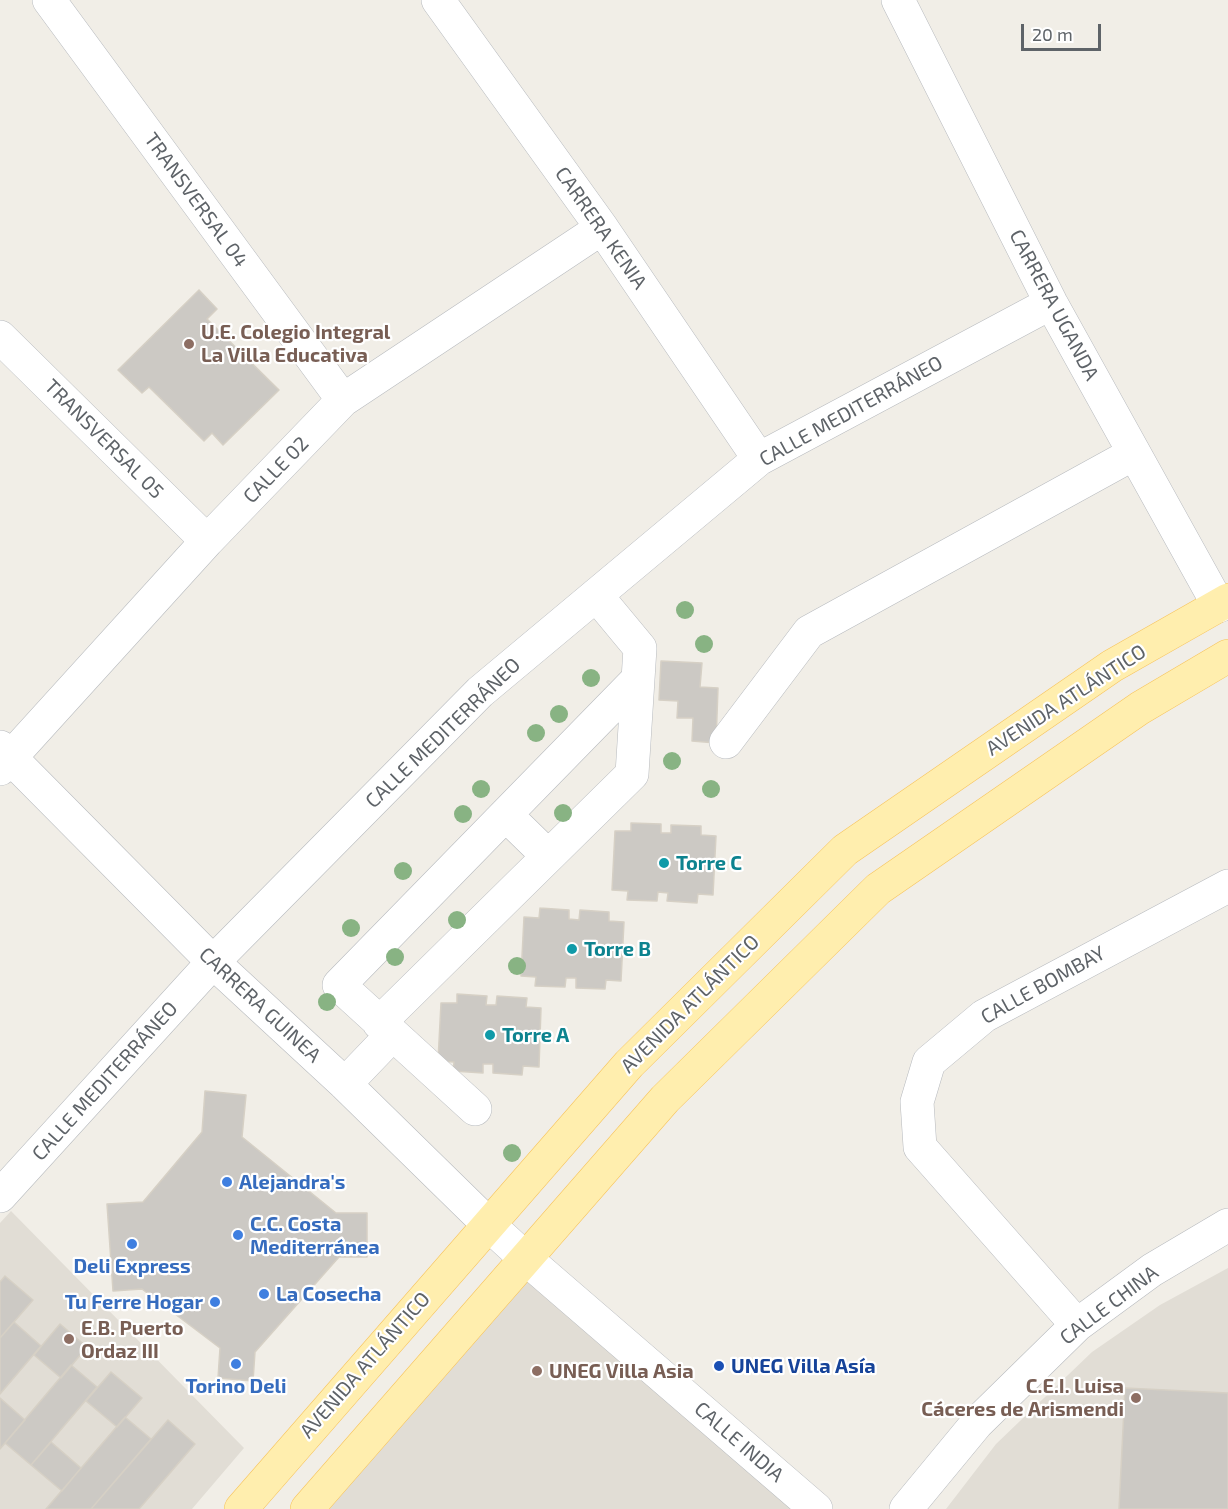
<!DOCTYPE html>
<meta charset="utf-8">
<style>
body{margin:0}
#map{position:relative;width:1228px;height:1509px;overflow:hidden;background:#f1eee7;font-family:"Exo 2",sans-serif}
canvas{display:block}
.scale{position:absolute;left:1021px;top:24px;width:80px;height:27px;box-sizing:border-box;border:3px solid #5e6368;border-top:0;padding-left:8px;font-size:18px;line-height:21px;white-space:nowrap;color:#5e6368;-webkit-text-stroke:4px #fff;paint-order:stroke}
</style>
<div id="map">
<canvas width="1228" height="1509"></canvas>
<div class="scale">20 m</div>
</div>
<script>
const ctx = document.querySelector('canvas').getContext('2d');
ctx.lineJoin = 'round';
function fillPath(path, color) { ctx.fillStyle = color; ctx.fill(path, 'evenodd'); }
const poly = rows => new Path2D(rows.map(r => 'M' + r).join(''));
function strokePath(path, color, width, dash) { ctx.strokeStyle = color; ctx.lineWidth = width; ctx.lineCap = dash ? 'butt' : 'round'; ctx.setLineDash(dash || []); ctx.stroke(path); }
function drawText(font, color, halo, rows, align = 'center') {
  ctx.font = font + ' "Exo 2",sans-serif'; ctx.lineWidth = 4.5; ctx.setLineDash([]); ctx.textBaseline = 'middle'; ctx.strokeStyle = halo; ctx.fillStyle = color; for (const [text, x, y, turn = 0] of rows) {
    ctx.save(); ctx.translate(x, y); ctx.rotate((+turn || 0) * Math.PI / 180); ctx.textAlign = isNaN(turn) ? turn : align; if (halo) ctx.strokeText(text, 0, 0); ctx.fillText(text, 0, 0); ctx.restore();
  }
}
fillPath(poly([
 [11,1211,244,1448,192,1509,0,1509,0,1223],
 [525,1258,802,1509,300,1509],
 [1228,1268,1228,1509,946,1509,996,1444,1092,1352,1160,1305]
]), '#e1ddd5');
const building = poly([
 [199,290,217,309,207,319,279,390,223,445,212,433,204,441,149,387,142,393,118,370,199,290],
 [661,661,702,663,700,687,718,688,716,743,692,741,693,718,677,718,678,701,659,700,661,661],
 [631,823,661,824,661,833,671,833,671,825,701,826,701,835,716,836,713,895,698,894,697,903,667,901,668,893,658,892,657,901,627,900,628,891,612,890,615,831,631,831,631,823],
 [540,908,569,910,569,919,579,920,580,910,609,912,609,921,624,922,621,981,606,980,605,989,576,988,576,978,566,978,565,987,535,986,536,977,521,976,524,917,539,918,540,908],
 [457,994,487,996,486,1005,496,1005,497,996,527,998,526,1007,541,1008,539,1067,523,1066,522,1075,493,1073,493,1064,483,1064,483,1073,453,1071,454,1062,438,1061,441,1003,457,1003,457,994],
 [205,1091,246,1095,242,1137,336,1213,367,1213,367,1257,339,1257,255,1352,253,1381,218,1378,220,1348,142,1289,113,1291,107,1204,143,1202,202,1132,205,1091],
 [5,1276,33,1300,0,1338,0,1282,5,1276],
 [14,1322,41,1346,0,1394,0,1338,14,1322],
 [60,1324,87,1347,61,1378,34,1355,60,1324],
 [71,1365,97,1387,31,1465,5,1443,71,1365],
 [111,1372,142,1398,117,1427,86,1401,111,1372],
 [1125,1388,1228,1393,1228,1509,1119,1509,1125,1388],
 [0,1398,25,1420,0,1449,0,1398],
 [125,1417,151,1439,91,1509,46,1509,125,1417],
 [168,1420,195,1444,139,1509,91,1509,168,1420],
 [51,1442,81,1468,62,1491,31,1465,51,1442]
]);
fillPath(building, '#ccc9c4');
strokePath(building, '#d6d0c5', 1.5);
const minor = poly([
 [49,0,343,400],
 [438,0,602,228,759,459],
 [898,0,1051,303,1219,606],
 [0,337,207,541],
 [726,742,809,632,1133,454],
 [0,747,213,962,345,1084,488,1224,525,1258,816,1509],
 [0,769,207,541,343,400,602,228],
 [506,815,548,856],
 [379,1023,632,774,640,648,596,595],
 [345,1084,392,1035],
 [475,1109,339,985,638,679],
 [0,1196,213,962,480,692,759,459,1051,303],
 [1077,1325,920,1147,917,1102,929,1062,984,1016,1228,886],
 [906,1509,977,1423,1077,1325,1152,1270,1228,1225]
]);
const major = poly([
 [241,1509,629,1064,845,850,1112,666,1228,600],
 [307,1509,665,1099,878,889,1140,708,1228,656]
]);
strokePath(minor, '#b7babe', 34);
strokePath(major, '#f7c35b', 34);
strokePath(minor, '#fff', 33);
strokePath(major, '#ffeeae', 33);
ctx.fillStyle = '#88b383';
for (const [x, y] of [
 [685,610],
 [704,644],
 [591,678],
 [559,714],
 [536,733],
 [672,761],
 [481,789],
 [711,789],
 [563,813],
 [463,814],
 [403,871],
 [457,920],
 [351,928],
 [395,957],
 [517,966],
 [327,1002],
 [512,1153]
]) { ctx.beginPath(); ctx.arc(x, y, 9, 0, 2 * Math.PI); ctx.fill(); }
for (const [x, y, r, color] of [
 [189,344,6,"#8d6e63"],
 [664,863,6,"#0f9aa8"],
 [572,949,6,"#0f9aa8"],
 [490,1035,6,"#0f9aa8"],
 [227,1182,6,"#3f7fe0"],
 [238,1235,6,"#3f7fe0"],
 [132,1244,6,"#3f7fe0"],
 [264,1294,6,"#3f7fe0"],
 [215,1302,6,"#3f7fe0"],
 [69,1339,6,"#8d6e63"],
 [236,1364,6,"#3f7fe0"],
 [719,1366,6,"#1a4fb4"],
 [537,1371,6,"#8d6e63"],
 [1136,1398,6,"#8d6e63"]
]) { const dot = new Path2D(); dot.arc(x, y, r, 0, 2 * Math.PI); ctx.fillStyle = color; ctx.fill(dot); strokePath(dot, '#fff', 2); }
drawText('20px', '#5e6368', '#fff', [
 ["TRANSVERSAL 04",196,200,54],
 ["CARRERA KENIA",601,228,55],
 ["CARRERA UGANDA",1054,305,62],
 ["CALLE MEDITERRÁNEO",851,411,-29],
 ["TRANSVERSAL 05",104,439,45],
 ["CALLE 02",276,470,-46],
 ["AVENIDA ATLÁNTICO",1066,700,-33],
 ["CALLE MEDITERRÁNEO",443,733,-44],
 ["CALLE BOMBAY",1043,985,-29],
 ["AVENIDA ATLÁNTICO",690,1004,-45],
 ["CARRERA GUINEA",260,1005,43],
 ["CALLE MEDITERRÁNEO",105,1081,-48],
 ["CALLE CHINA",1109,1305,-37],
 ["AVENIDA ATLÁNTICO",365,1365,-49],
 ["CALLE INDIA",739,1442,41]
]);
drawText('bold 20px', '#785e54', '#fff', [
 ["U.E. Colegio Integral",201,332],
 ["La Villa Educativa",201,355],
 ["E.B. Puerto",81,1328],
 ["Ordaz III",81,1351],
 ["UNEG Villa Asia",549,1371],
 ["C.E.I. Luisa",1124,1386,"right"],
 ["Cáceres de Arismendi",1124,1409,"right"]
], 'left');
drawText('bold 20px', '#0d838f', '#fff', [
 ["Torre C",676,863],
 ["Torre B",584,949],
 ["Torre A",502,1035]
], 'left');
drawText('bold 20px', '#366cbe', '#fff', [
 ["Alejandra's",239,1182],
 ["C.C. Costa",250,1224],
 ["Mediterránea",250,1247],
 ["Deli Express",132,1266,"center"],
 ["La Cosecha",276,1294],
 ["Tu Ferre Hogar",203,1302,"right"],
 ["Torino Deli",236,1386,"center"]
], 'left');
drawText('bold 20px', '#164399', '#fff', [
 ["UNEG Villa Asía",731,1366]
], 'left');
</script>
